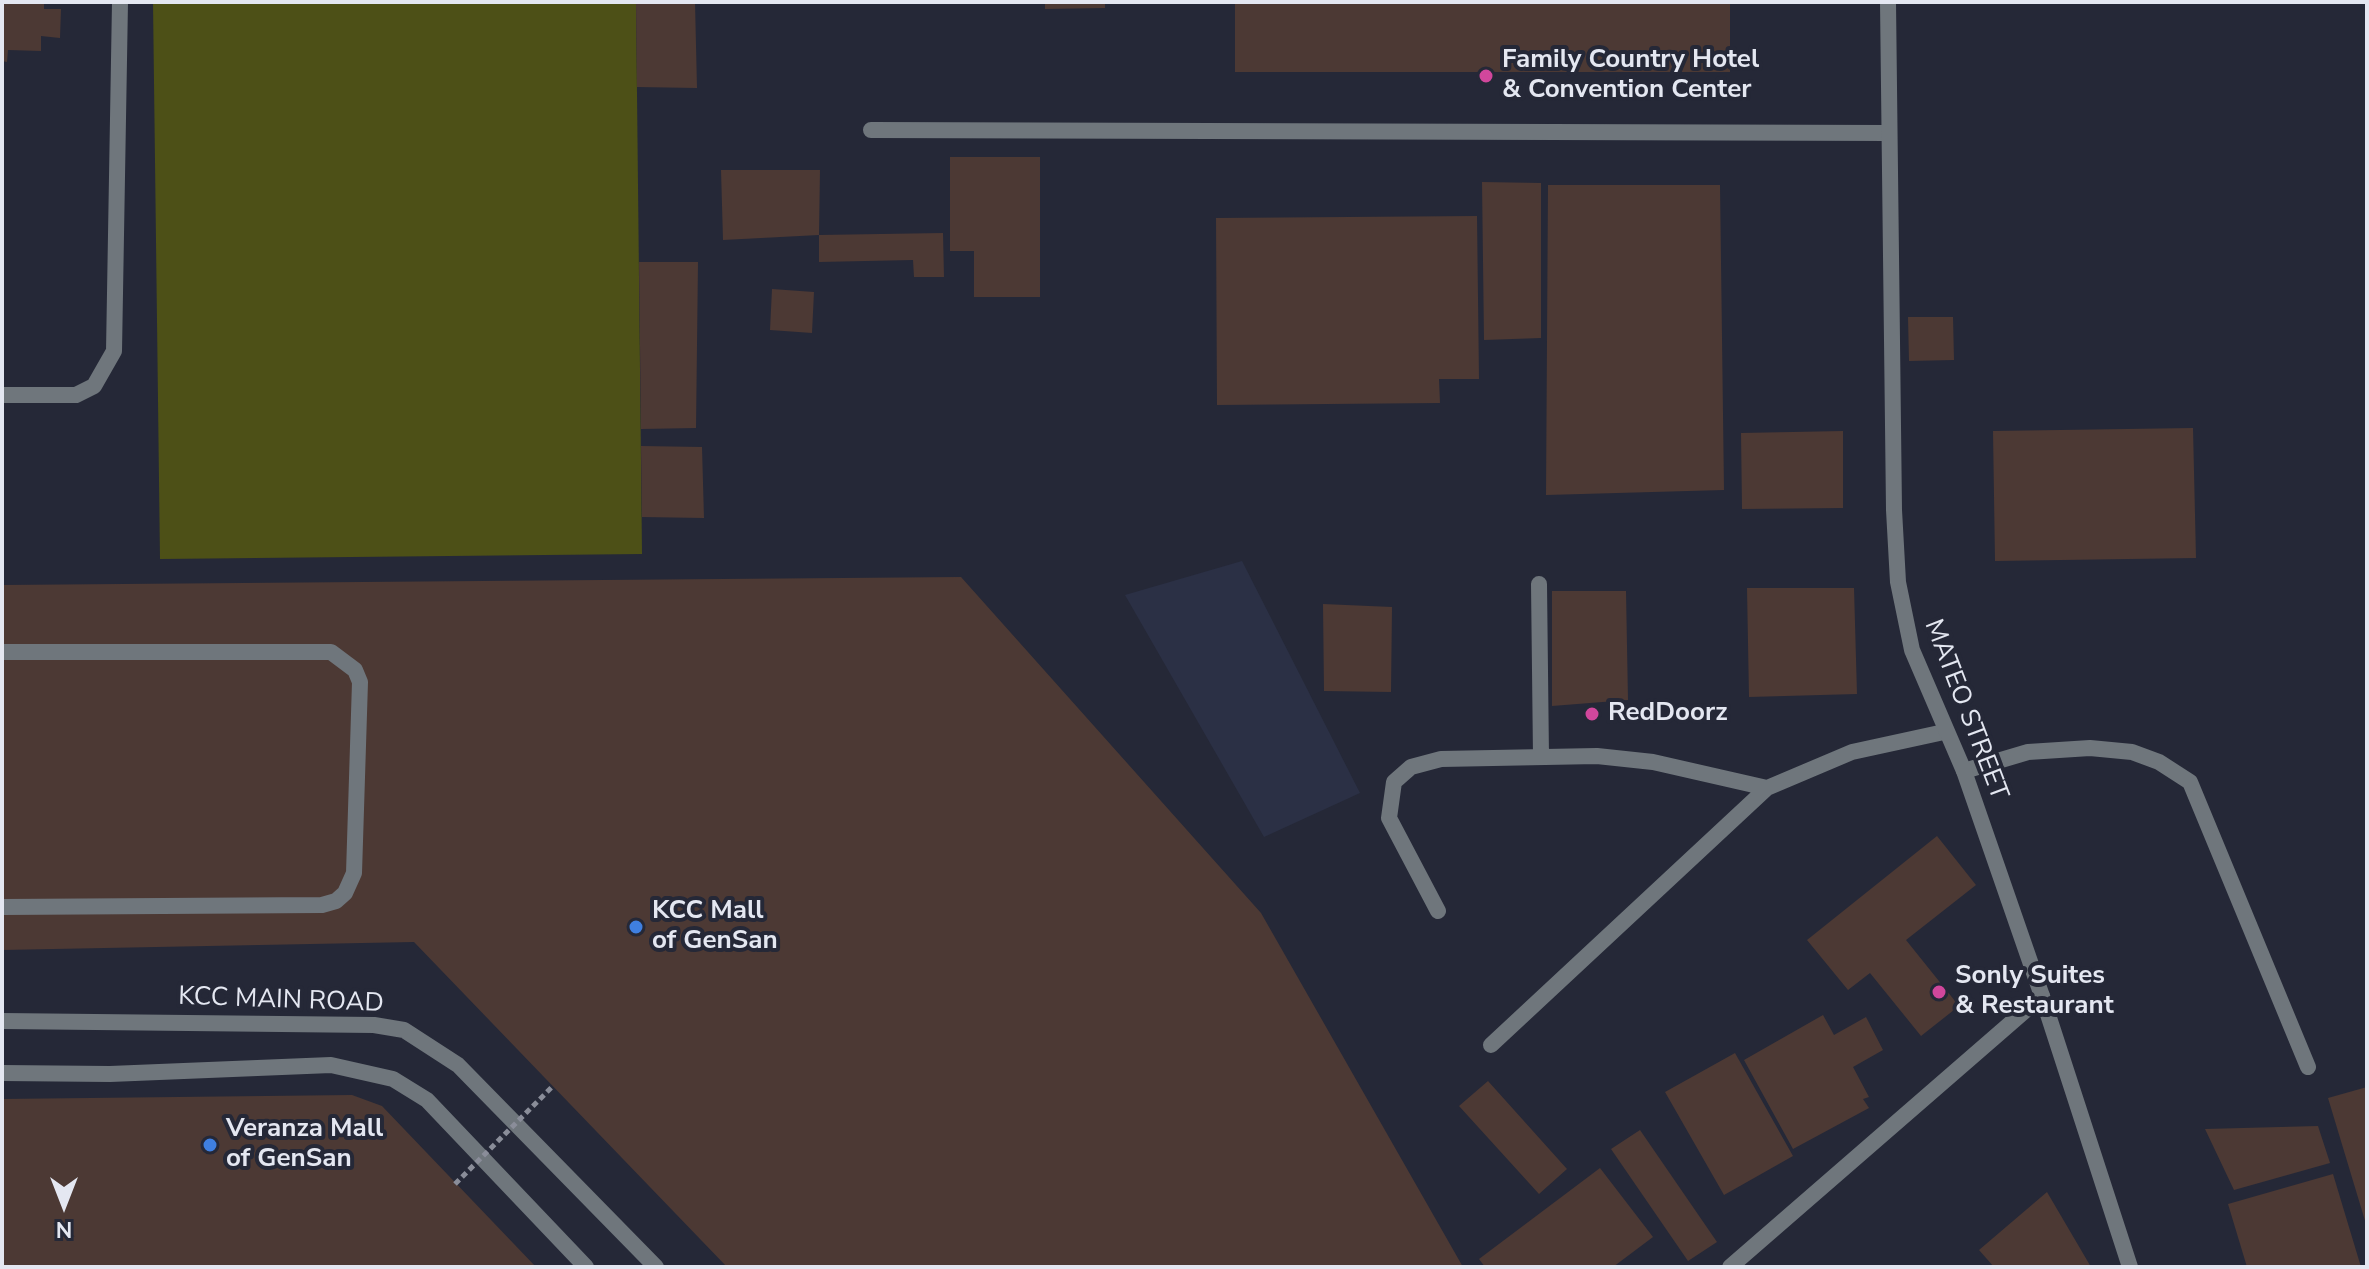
<!DOCTYPE html>
<style>
body{margin:0}
#map{position:relative;width:2369px;height:1269px;overflow:hidden;background:#252837;font-family:"Nunito Sans",sans-serif}
canvas{display:block}
.frame{position:absolute;inset:0;border:4px solid #e4e7f1;pointer-events:none}
.north{position:absolute;left:24px;top:1165px;width:80px;height:80px;-webkit-text-stroke:6px #252837;paint-order:stroke;rotate:180deg;font-size:22px;font-weight:700;line-height:32px;text-align:center;color:#e4e7f1}
.north::after{content:'';display:block;margin:auto;width:28px;height:36px;background:#e4e7f1;clip-path:polygon(50% 0,100% 100%,50% 72%,0 100%)}
</style>
<div id="map">
<canvas width="2369" height="1269"></canvas>
<div class="frame"></div>
<div class="north">N</div>
</div>
<script>
const ctx = document.querySelector('canvas').getContext('2d');
ctx.lineJoin = 'round';
function fillPath(path, color) { ctx.fillStyle = color; ctx.fill(path, 'evenodd'); }
const poly = rows => new Path2D(rows.map(r => 'M' + r).join(''));
function strokePath(path, color, width, dash) { ctx.strokeStyle = color; ctx.lineWidth = width; ctx.lineCap = dash ? 'butt' : 'round'; ctx.setLineDash(dash || []); ctx.stroke(path); }
function drawText(font, color, halo, rows, align = 'center') {
  ctx.font = font + ' "Nunito Sans",sans-serif'; ctx.lineWidth = 8; ctx.setLineDash([]); ctx.textBaseline = 'middle'; ctx.strokeStyle = halo; ctx.fillStyle = color; for (const [text, x, y, turn = 0] of rows) {
    ctx.save(); ctx.translate(x, y); ctx.rotate((+turn || 0) * Math.PI / 180); ctx.textAlign = isNaN(turn) ? turn : align; if (halo) ctx.strokeText(text, 0, 0); ctx.fillText(text, 0, 0); ctx.restore();
  }
}
fillPath(poly([
 [1242,561,1360,793,1264,837,1125,595]
]), '#2b3045');
fillPath(poly([
 [153,2,636,2,642,554,160,559]
]), '#4d5017');
fillPath(poly([
 [2,2,44,2,44,9,61,9,60,38,41,36,41,51,8,50,7,62,2,61],
 [636,2,695,2,697,88,637,87],
 [1045,2,1105,2,1105,8,1045,9],
 [1235,2,1730,2,1730,72,1235,72],
 [950,157,1040,157,1040,297,974,297,974,251,950,251],
 [721,170,820,170,819,235,723,240],
 [1482,182,1541,183,1541,338,1484,340],
 [1548,185,1720,185,1724,490,1546,495],
 [1477,216,1479,379,1439,379,1440,403,1217,405,1216,218],
 [943,233,944,277,914,277,913,260,819,262,819,235],
 [639,262,698,262,696,428,641,429],
 [772,289,814,292,812,333,770,330],
 [1908,317,1953,317,1954,360,1909,361],
 [2193,428,2196,558,1995,561,1993,431],
 [1843,431,1843,508,1742,509,1741,433],
 [641,446,702,447,704,518,642,517],
 [961,577,1261,913,1463,1267,727,1267,414,942,2,950,2,585],
 [1747,588,1854,588,1857,694,1749,697],
 [1552,591,1626,591,1628,700,1552,706],
 [1323,604,1392,607,1391,692,1324,691],
 [1937,836,1976,885,1906,940,1959,1006,1921,1036,1870,973,1848,990,1807,940],
 [1823,1015,1834,1035,1866,1017,1883,1050,1853,1067,1869,1097,1863,1099,1869,1108,1793,1149,1744,1060],
 [1735,1053,1793,1156,1724,1195,1665,1092],
 [1488,1081,1567,1169,1539,1194,1459,1106],
 [2367,1087,2367,1224,2366,1224,2328,1098],
 [352,1095,382,1106,536,1267,2,1267,2,1099],
 [2318,1126,2330,1163,2234,1190,2205,1129],
 [1640,1130,1717,1242,1688,1261,1611,1149],
 [1600,1168,1653,1237,1613,1267,1485,1267,1479,1259],
 [2333,1174,2361,1267,2247,1267,2228,1204],
 [2047,1192,2091,1267,1994,1267,1979,1250]
]), '#4c3934');
strokePath(poly([
 [871,130,1889,133],
 [1539,584,1541,757],
 [2,652,331,652,355,670,360,682,354,873,345,893,336,901,322,905,2,907],
 [1964,771,2028,752,2090,748,2132,752,2159,762,2190,782,2308,1067],
 [1438,911,1389,818,1394,782,1411,767,1441,759,1597,756,1653,762,1767,788],
 [2,1021,374,1025,404,1030,458,1065,656,1267],
 [1491,1045,1767,788,1852,752,1944,732],
 [2,1073,110,1074,331,1065,393,1079,427,1100,586,1267],
 [1730,1267,2042,996]
]), '#6f767c', 16);
strokePath(poly([
 [1888,2,1894,510,1898,582,1912,650,1964,771,2042,996,2130,1267],
 [2,395,76,395,94,386,114,351,120,2]
]), '#6f767c', 16);
strokePath(poly([
 [455,1184,553,1086]
]), '#8a8d99', 5, [6, 4]);
for (const [x, y, r, color] of [
 [1486,76,8,"#d1479c"],
 [1592,714,8,"#d1479c"],
 [636,927,8,"#3f7fe0"],
 [1939,992,8,"#d1479c"],
 [210,1145,8,"#3f7fe0"]
]) { const dot = new Path2D(); dot.arc(x, y, r, 0, 2 * Math.PI); ctx.fillStyle = color; ctx.fill(dot); strokePath(dot, '#252837', 3); }
drawText('bold 26px', '#e4e7f1', '#252837', [
 ["Family Country Hotel",1502,61],
 ["& Convention Center",1502,91],
 ["RedDoorz",1608,714],
 ["KCC Mall",652,912],
 ["of GenSan",652,942],
 ["Sonly Suites",1955,977],
 ["& Restaurant",1955,1007],
 ["Veranza Mall",226,1130],
 ["of GenSan",226,1160]
], 'left');
drawText('26px', '#e4e7f1', '#252837', [
 ["MATEO STREET",1965,710,69],
 ["KCC MAIN ROAD",281,1001,2]
]);
</script>
